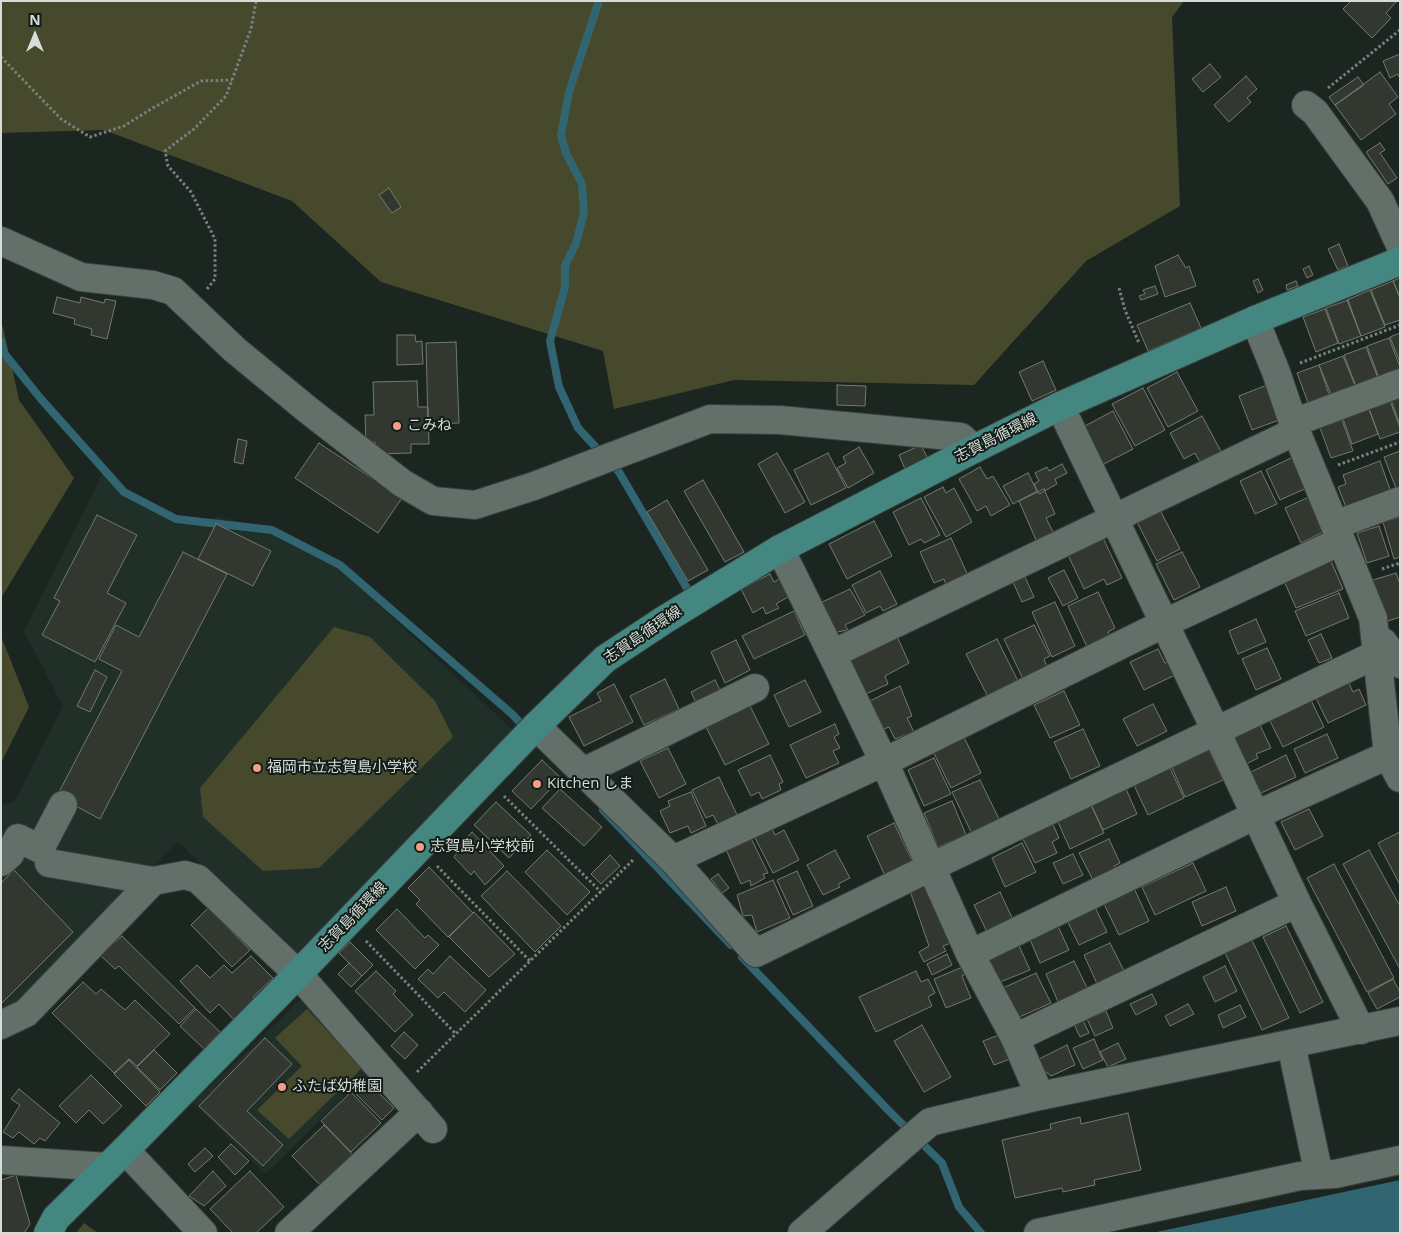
<!DOCTYPE html>
<meta charset="utf-8">
<style>
body{margin:0}
#map{position:relative;width:1401px;height:1234px;overflow:hidden;background:#1c2621;font-family:"Open Sans",sans-serif}
canvas{display:block}
.frame{position:absolute;inset:0;border:2px solid #d5dcd9;pointer-events:none}
.north{position:absolute;left:10px;top:10px;width:50px;height:50px;-webkit-text-stroke:4px #131d18;paint-order:stroke;rotate:0deg;font-size:14px;font-weight:700;line-height:20px;text-align:center;color:#d5dcd9}
.north::after{content:'';display:block;margin:auto;width:18px;height:22px;background:#d5dcd9;clip-path:polygon(50% 0,100% 100%,50% 72%,0 100%)}
</style>
<div id="map">
<canvas width="1401" height="1234"></canvas>
<div class="frame"></div>
<div class="north">N</div>
</div>
<script>
const ctx = document.querySelector('canvas').getContext('2d');
ctx.lineJoin = 'round';
function fillPath(path, color) { ctx.fillStyle = color; ctx.fill(path, 'evenodd'); }
const poly = rows => new Path2D(rows.map(r => 'M' + r).join(''));
function strokePath(path, color, width, dash) { ctx.strokeStyle = color; ctx.lineWidth = width; ctx.lineCap = dash ? 'butt' : 'round'; ctx.setLineDash(dash || []); ctx.stroke(path); }
function drawText(font, color, halo, rows, align = 'center') {
  ctx.font = font + ' "Open Sans","Noto Sans JP",sans-serif'; ctx.lineWidth = 4; ctx.setLineDash([]); ctx.textBaseline = 'middle'; ctx.strokeStyle = halo; ctx.fillStyle = color; for (const [text, x, y, turn = 0] of rows) {
    ctx.save(); ctx.translate(x, y); ctx.rotate((+turn || 0) * Math.PI / 180); ctx.textAlign = isNaN(turn) ? turn : align; if (halo) ctx.strokeText(text, 0, 0); ctx.fillText(text, 0, 0); ctx.restore();
  }
}
fillPath(poly([
 [103,473,181,525,219,517,266,528,319,549,517,734,293,958,178,841,16,1011,1,1017,1,805,14,802,63,706,24,631],
 [303,997,370,1071,265,1174,193,1103]
]), '#203029');
fillPath(poly([
 [1,1,1184,1,1172,17,1180,206,1086,261,974,385,734,380,614,409,603,351,381,282,292,201,104,130,1,133],
 [1,326,3,327,19,400,74,478,1,598],
 [334,627,370,637,435,701,453,737,319,868,263,871,203,817,200,788],
 [1,636,29,707,1,763],
 [307,1009,362,1068,289,1139,257,1110,302,1066,275,1038],
 [84,1223,98,1233,76,1233]
]), '#47492d');
fillPath(poly([
 [1400,1180,1400,1233,1152,1233]
]), '#326572');
strokePath(poly([
 [599,1,569,92,561,135,566,153,582,184,584,213,576,243,565,266,565,287,550,341,559,387,578,428,603,455],
 [1,341,4,353,41,399,124,492,176,519,272,530,340,565,512,714,526,729],
 [610,463,619,472,688,590],
 [603,810,731,945],
 [742,957,889,1111,942,1163,959,1207,981,1233]
]), '#326572', 8);
const building = poly([
 [1351,1,1397,1,1386,13,1391,18,1372,38,1343,9,1351,1],
 [1400,54,1400,79,1398,74,1390,78,1383,61,1400,54],
 [1210,64,1221,77,1203,92,1192,79,1210,64],
 [1380,72,1398,97,1389,104,1396,114,1361,140,1335,105,1380,72],
 [1246,76,1257,89,1247,98,1251,102,1229,122,1214,105,1246,76],
 [1358,77,1364,85,1335,105,1329,97,1358,77],
 [1380,143,1385,150,1380,153,1397,178,1388,184,1366,152,1380,143],
 [389,188,401,207,392,213,379,195,389,188],
 [1339,244,1348,266,1338,270,1328,249,1339,244],
 [1178,255,1186,268,1189,266,1196,286,1165,297,1155,266,1178,255],
 [1309,266,1313,275,1307,278,1303,269,1309,266],
 [1400,278,1400,298,1393,281,1400,278],
 [1258,279,1263,290,1258,293,1253,281,1258,279],
 [1296,281,1298,286,1287,290,1286,285,1296,281],
 [1393,281,1400,297,1400,320,1385,325,1371,290,1393,281],
 [1155,286,1158,294,1141,300,1139,296,1145,294,1143,290,1155,286],
 [1370,290,1385,327,1361,336,1347,300,1370,290],
 [57,297,80,303,81,297,104,303,105,299,116,301,107,339,91,335,92,329,74,324,75,319,53,313,57,297],
 [1348,300,1361,336,1339,344,1326,308,1348,300],
 [1190,303,1201,328,1148,351,1137,325,1190,303],
 [1325,309,1338,343,1316,352,1303,317,1325,309],
 [1400,333,1400,362,1390,337,1400,333],
 [397,335,415,335,416,342,422,341,423,364,397,365,397,335],
 [1389,338,1400,367,1400,373,1380,381,1367,346,1389,338],
 [456,342,459,423,428,424,426,343,456,342],
 [1366,347,1379,381,1357,389,1344,355,1366,347],
 [1343,356,1357,390,1333,399,1319,365,1343,356],
 [1043,361,1056,390,1032,401,1019,372,1043,361],
 [1319,365,1331,400,1310,408,1297,373,1319,365],
 [1177,372,1198,411,1168,427,1147,388,1177,372],
 [417,381,418,407,428,407,429,444,411,444,411,453,375,454,375,442,366,443,365,415,374,415,373,382,417,381],
 [837,385,866,386,865,406,837,405,837,385],
 [1267,385,1279,420,1252,430,1239,396,1267,385],
 [1143,388,1165,430,1135,446,1112,404,1143,388],
 [1400,394,1400,425,1390,397,1400,394],
 [1389,398,1400,428,1400,432,1380,439,1368,406,1389,398],
 [1368,406,1378,434,1352,444,1342,416,1368,406],
 [1113,411,1133,449,1102,465,1083,427,1113,411],
 [1202,416,1223,455,1202,466,1195,453,1184,459,1170,433,1202,416],
 [1341,417,1353,451,1331,458,1319,425,1341,417],
 [238,439,247,441,243,464,234,462,238,439],
 [319,443,402,498,378,533,295,478,319,443],
 [921,445,928,459,905,469,899,455,921,445],
 [859,447,874,473,848,488,837,468,846,463,843,457,859,447],
 [1400,451,1400,491,1397,491,1384,457,1400,451],
 [777,453,805,502,785,513,758,464,777,453],
 [828,453,846,488,811,505,794,470,828,453],
 [1295,456,1309,487,1280,500,1266,470,1295,456],
 [1380,461,1393,498,1349,515,1338,487,1346,484,1343,475,1380,461],
 [1062,464,1067,473,1055,479,1057,484,1039,494,1034,484,1039,481,1035,473,1047,467,1049,471,1062,464],
 [980,467,987,479,993,476,1010,505,991,516,986,506,977,511,959,479,980,467],
 [1261,471,1277,504,1255,514,1240,481,1261,471],
 [1028,473,1037,491,1013,504,1003,486,1028,473],
 [703,480,744,552,725,562,684,491,703,480],
 [943,487,946,493,954,488,972,522,946,537,924,497,943,487],
 [1044,489,1055,514,1046,518,1053,532,1036,540,1019,501,1044,489],
 [1311,496,1327,530,1301,543,1285,508,1311,496],
 [921,498,940,535,924,543,921,539,909,545,893,512,921,498],
 [667,500,708,570,688,581,647,512,667,500],
 [1158,506,1180,549,1157,561,1137,522,1158,506],
 [97,515,137,535,107,593,126,603,95,662,42,635,60,601,54,598,97,515],
 [1400,517,1400,557,1394,559,1383,522,1400,517],
 [874,521,892,556,847,579,829,544,874,521],
 [216,524,271,551,253,586,198,559,216,524],
 [1379,526,1389,556,1367,563,1357,533,1379,526],
 [951,538,970,580,948,590,944,579,934,583,920,552,951,538],
 [1103,538,1122,578,1107,585,1104,579,1084,589,1068,555,1103,538],
 [183,552,227,574,100,819,57,796,122,671,99,659,116,625,139,637,183,552],
 [1182,552,1200,587,1174,600,1156,564,1182,552],
 [1331,561,1343,589,1296,608,1284,581,1331,561],
 [1064,570,1078,598,1063,606,1048,578,1064,570],
 [880,571,897,604,883,611,880,606,866,613,852,585,880,571],
 [1396,573,1400,584,1400,617,1388,621,1373,580,1396,573],
 [770,574,774,582,779,579,788,597,776,604,779,608,766,614,763,607,753,613,741,589,770,574],
 [1025,577,1034,597,1022,602,1013,582,1025,577],
 [850,589,865,615,845,625,848,630,832,633,818,604,850,589],
 [1098,592,1115,628,1108,632,1112,641,1089,651,1068,606,1098,592],
 [1339,593,1349,618,1306,636,1295,611,1339,593],
 [1055,602,1075,646,1052,657,1032,612,1055,602],
 [794,611,805,635,754,659,742,636,794,611],
 [1256,619,1266,642,1238,654,1229,631,1256,619],
 [1034,625,1050,656,1044,659,1047,667,1023,679,1004,639,1034,625],
 [896,634,909,663,885,676,888,684,866,694,851,661,858,651,896,634],
 [1321,634,1332,658,1319,663,1308,640,1321,634],
 [997,639,1019,683,988,697,966,654,997,639],
 [736,640,750,670,725,683,711,652,736,640],
 [1267,648,1281,679,1256,690,1242,659,1267,648],
 [1158,649,1165,663,1169,662,1175,675,1144,690,1130,662,1158,649],
 [95,670,107,677,90,712,77,706,95,670],
 [665,679,679,709,644,725,630,696,665,679],
 [1347,679,1353,692,1359,689,1366,705,1328,723,1314,694,1347,679],
 [715,680,723,696,698,707,691,692,715,680],
 [805,680,821,712,789,727,774,695,805,680],
 [614,684,633,722,584,746,569,717,601,701,597,693,614,684],
 [900,686,912,716,907,718,914,732,895,739,889,727,884,729,870,701,900,686],
 [1064,691,1080,725,1050,738,1034,705,1064,691],
 [1309,696,1324,727,1283,747,1268,717,1309,696],
 [1153,704,1167,731,1137,746,1123,719,1153,704],
 [750,706,769,744,725,765,706,727,750,706],
 [1258,721,1271,748,1256,754,1258,758,1246,764,1232,734,1258,721],
 [835,724,839,734,834,737,840,748,833,751,839,763,806,778,790,745,835,724],
 [1083,729,1100,766,1071,779,1054,742,1083,729],
 [1327,734,1338,758,1305,773,1294,749,1327,734],
 [964,737,981,773,951,788,931,747,964,737],
 [1207,746,1223,780,1185,797,1170,763,1207,746],
 [668,748,686,784,659,798,640,761,668,748],
 [770,755,783,782,779,784,781,790,762,799,759,792,751,796,738,770,770,755],
 [1286,755,1296,777,1261,793,1251,772,1286,755],
 [934,758,951,794,924,806,908,770,934,758],
 [542,760,561,778,531,809,512,791,542,760],
 [1168,764,1184,798,1148,815,1132,781,1168,764],
 [719,777,739,819,720,828,713,815,706,818,692,790,719,777],
 [980,780,1000,821,972,834,952,792,980,780],
 [560,789,602,827,584,846,542,808,560,789],
 [1126,789,1137,814,1103,830,1091,805,1126,789],
 [691,792,706,826,691,833,688,826,670,833,660,811,670,806,668,801,691,792],
 [952,801,966,835,938,847,924,813,952,801],
 [496,802,531,835,509,858,474,825,496,802],
 [1090,802,1104,833,1070,849,1057,820,1090,802],
 [1309,809,1323,836,1295,850,1281,822,1309,809],
 [1051,820,1059,838,1052,842,1057,853,1035,863,1021,835,1051,820],
 [894,823,914,865,886,878,867,836,894,823],
 [771,827,775,835,784,830,799,860,773,873,754,836,771,827],
 [472,832,504,866,485,885,474,871,471,875,454,857,460,849,458,847,472,832],
 [1400,832,1400,885,1378,843,1400,832],
 [749,834,768,873,763,874,765,878,751,886,750,880,741,884,725,847,749,834],
 [1109,839,1120,863,1114,866,1117,871,1094,882,1079,853,1109,839],
 [1022,843,1036,872,1005,887,992,858,1022,843],
 [547,850,590,892,567,915,525,872,547,850],
 [835,850,850,878,838,884,840,887,823,895,807,865,835,850],
 [1369,850,1400,906,1400,969,1343,864,1369,850],
 [1073,854,1083,875,1063,884,1053,863,1073,854],
 [610,855,620,866,601,884,591,874,610,855],
 [1193,863,1206,891,1155,915,1142,887,1193,863],
 [1334,864,1394,978,1367,992,1307,878,1334,864],
 [429,867,473,913,448,937,416,904,420,900,408,888,429,867],
 [14,870,73,932,1,1004,1,883,14,870],
 [507,871,561,926,535,952,481,896,507,871],
 [797,871,813,906,793,915,777,880,797,871],
 [718,874,729,888,722,893,711,879,718,874],
 [773,880,790,918,757,932,752,915,743,916,737,895,773,880],
 [917,884,926,886,953,942,943,946,946,951,924,962,919,952,929,946,909,888,917,884],
 [1226,887,1236,911,1202,926,1192,902,1226,887],
 [1134,888,1149,921,1119,935,1103,902,1134,888],
 [1000,892,1013,920,987,932,974,905,1000,892],
 [1094,905,1107,932,1079,945,1066,918,1094,905],
 [208,908,250,950,232,967,191,925,208,908],
 [397,909,425,938,428,935,439,945,415,969,376,930,397,909],
 [474,912,515,954,489,977,449,937,474,912],
 [1056,922,1069,950,1040,963,1028,935,1056,922],
 [1286,926,1323,1002,1300,1013,1263,937,1286,926],
 [122,936,195,1008,179,1024,119,966,115,969,100,955,122,936],
 [1251,938,1289,1018,1262,1030,1224,951,1251,938],
 [1017,941,1030,970,1000,982,989,959,1017,941],
 [350,942,373,965,362,976,339,953,350,942],
 [1110,943,1125,973,1098,986,1084,955,1110,943],
 [947,954,952,965,932,975,927,964,947,954],
 [251,956,273,978,253,997,257,1000,235,1021,219,1004,210,1013,180,981,197,965,210,978,224,965,232,973,251,956],
 [450,956,486,990,465,1012,444,992,438,998,418,979,428,969,433,974,450,956],
 [1074,961,1088,990,1059,1004,1046,974,1074,961],
 [349,963,362,976,351,987,338,974,349,963],
 [965,966,967,973,962,976,971,998,946,1008,934,979,965,966],
 [1225,966,1237,991,1215,1002,1203,977,1225,966],
 [376,971,396,991,393,994,413,1015,395,1032,355,991,376,971],
 [916,971,921,982,928,979,935,993,928,997,932,1006,876,1032,859,997,916,971],
 [1036,973,1051,1003,1017,1018,1003,988,1036,973],
 [1393,979,1400,992,1400,997,1377,1009,1368,993,1393,979],
 [83,982,96,994,101,989,125,1010,135,1000,170,1034,137,1066,129,1059,114,1073,52,1013,83,982],
 [1152,994,1157,1004,1136,1015,1130,1004,1152,994],
 [1188,1004,1194,1014,1170,1026,1165,1016,1188,1004],
 [1240,1005,1246,1017,1223,1028,1218,1015,1240,1005],
 [196,1009,220,1032,204,1049,180,1026,196,1009],
 [1106,1011,1113,1028,1095,1036,1087,1019,1106,1011],
 [1081,1016,1089,1033,1080,1037,1072,1020,1081,1016],
 [922,1025,951,1077,924,1092,894,1041,922,1025],
 [404,1032,418,1045,405,1059,391,1046,404,1032],
 [999,1035,1010,1059,994,1065,983,1041,999,1035],
 [265,1038,292,1064,247,1111,283,1145,263,1166,199,1106,265,1038],
 [1094,1039,1103,1060,1083,1069,1073,1048,1094,1039],
 [1118,1043,1126,1059,1108,1067,1100,1052,1118,1043],
 [1067,1045,1075,1065,1051,1076,1041,1068,1039,1059,1067,1045],
 [154,1050,177,1073,160,1090,137,1067,154,1050],
 [129,1060,160,1092,146,1106,114,1074,129,1060],
 [91,1075,122,1106,103,1124,89,1110,76,1123,59,1106,91,1075],
 [364,1078,394,1108,382,1120,352,1090,364,1078],
 [19,1089,60,1123,45,1141,40,1138,34,1144,19,1132,13,1138,3,1132,20,1105,11,1099,19,1089],
 [351,1092,381,1123,351,1152,321,1121,351,1092],
 [1128,1113,1141,1170,1094,1180,1095,1185,1063,1192,1062,1188,1015,1198,1002,1140,1051,1129,1050,1124,1080,1117,1081,1124,1128,1113],
 [324,1125,355,1157,323,1188,292,1156,324,1125],
 [231,1144,249,1161,235,1175,218,1157,231,1144],
 [205,1148,213,1156,195,1172,188,1164,205,1148],
 [213,1171,226,1186,204,1206,189,1196,213,1171],
 [250,1171,284,1207,256,1233,233,1233,210,1209,250,1171],
 [16,1175,30,1224,24,1233,1,1233,1,1180,16,1175]
]);
fillPath(building, '#323830');
strokePath(building, '#727a70', 1);
const minor = poly([
 [1306,105,1315,112,1380,201,1400,245],
 [1,241,81,277,153,285,173,291,235,350,308,410,402,483,433,501,475,505,534,486,710,419,780,420,961,437,974,449],
 [1255,320,1276,372,1296,431,1373,618,1388,755,1400,778],
 [1060,406,1216,731,1297,903,1361,1030],
 [1293,423,1400,383],
 [1335,525,1400,501],
 [780,549,832,654,884,762,970,954,1015,1038,1040,1096],
 [1383,642,1400,664],
 [832,654,1296,431],
 [536,726,673,860,756,953,931,867,1377,654],
 [583,772,755,688],
 [673,860,884,762,1165,623,1341,541],
 [1,862,10,854,18,838,40,849,63,805],
 [49,863,153,881,185,875,198,879,298,974,433,1129],
 [970,954,1256,815,1388,755],
 [1,1025,26,1013,153,881],
 [1015,1038,1297,903],
 [1291,1044,1319,1175],
 [125,1150,203,1233],
 [1,1160,108,1167],
 [289,1233,419,1112],
 [802,1233,930,1122,1040,1096,1400,1021],
 [1038,1233,1300,1176,1335,1174,1400,1160]
]);
const major = poly([
 [48,1233,56,1218,125,1150,298,974,536,726,605,659,664,620,780,549,974,449,1060,406,1255,320,1400,261]
]);
strokePath(minor, '#38403c', 30);
strokePath(major, '#38403c', 30);
strokePath(poly([
 [1,57,61,119,90,137,124,126,151,109,201,81,232,80],
 [1328,88,1400,30],
 [1119,288,1125,310,1139,343],
 [207,289,215,279,215,239,191,192,168,166,165,151,194,129,226,96,251,29,256,1],
 [1300,363,1400,325],
 [1338,465,1400,442],
 [1382,569,1400,563],
 [504,796,601,892],
 [437,866,530,961],
 [366,941,456,1034],
 [417,1072,634,859]
]), '#78817d', 3, [2.5, 2.5]);
strokePath(minor, '#636f69', 28);
strokePath(major, '#448680', 28);
for (const [x, y, r, color] of [
 [397,426,5,"#f49e8a"],
 [257,768,5,"#f49e8a"],
 [537,784,5,"#f49e8a"],
 [420,847,5,"#f49e8a"],
 [282,1087,5,"#f49e8a"]
]) { const dot = new Path2D(); dot.arc(x, y, r, 0, 2 * Math.PI); ctx.fillStyle = color; ctx.fill(dot); strokePath(dot, '#131d18', 2); }
drawText('15px', '#d5dcd9', '#131d18', [
 ["こみね",407,426],
 ["福岡市立志賀島小学校",267,768],
 ["Kitchen しま",547,784],
 ["志賀島小学校前",430,847],
 ["ふたば幼稚園",292,1087]
], 'left');
drawText('15px', '#d5dcd9', '#131d18', [
 ["志賀島循環線",996,438,-27],
 ["志賀島循環線",643,635,-34],
 ["志賀島循環線",353,917,-46]
]);
</script>
